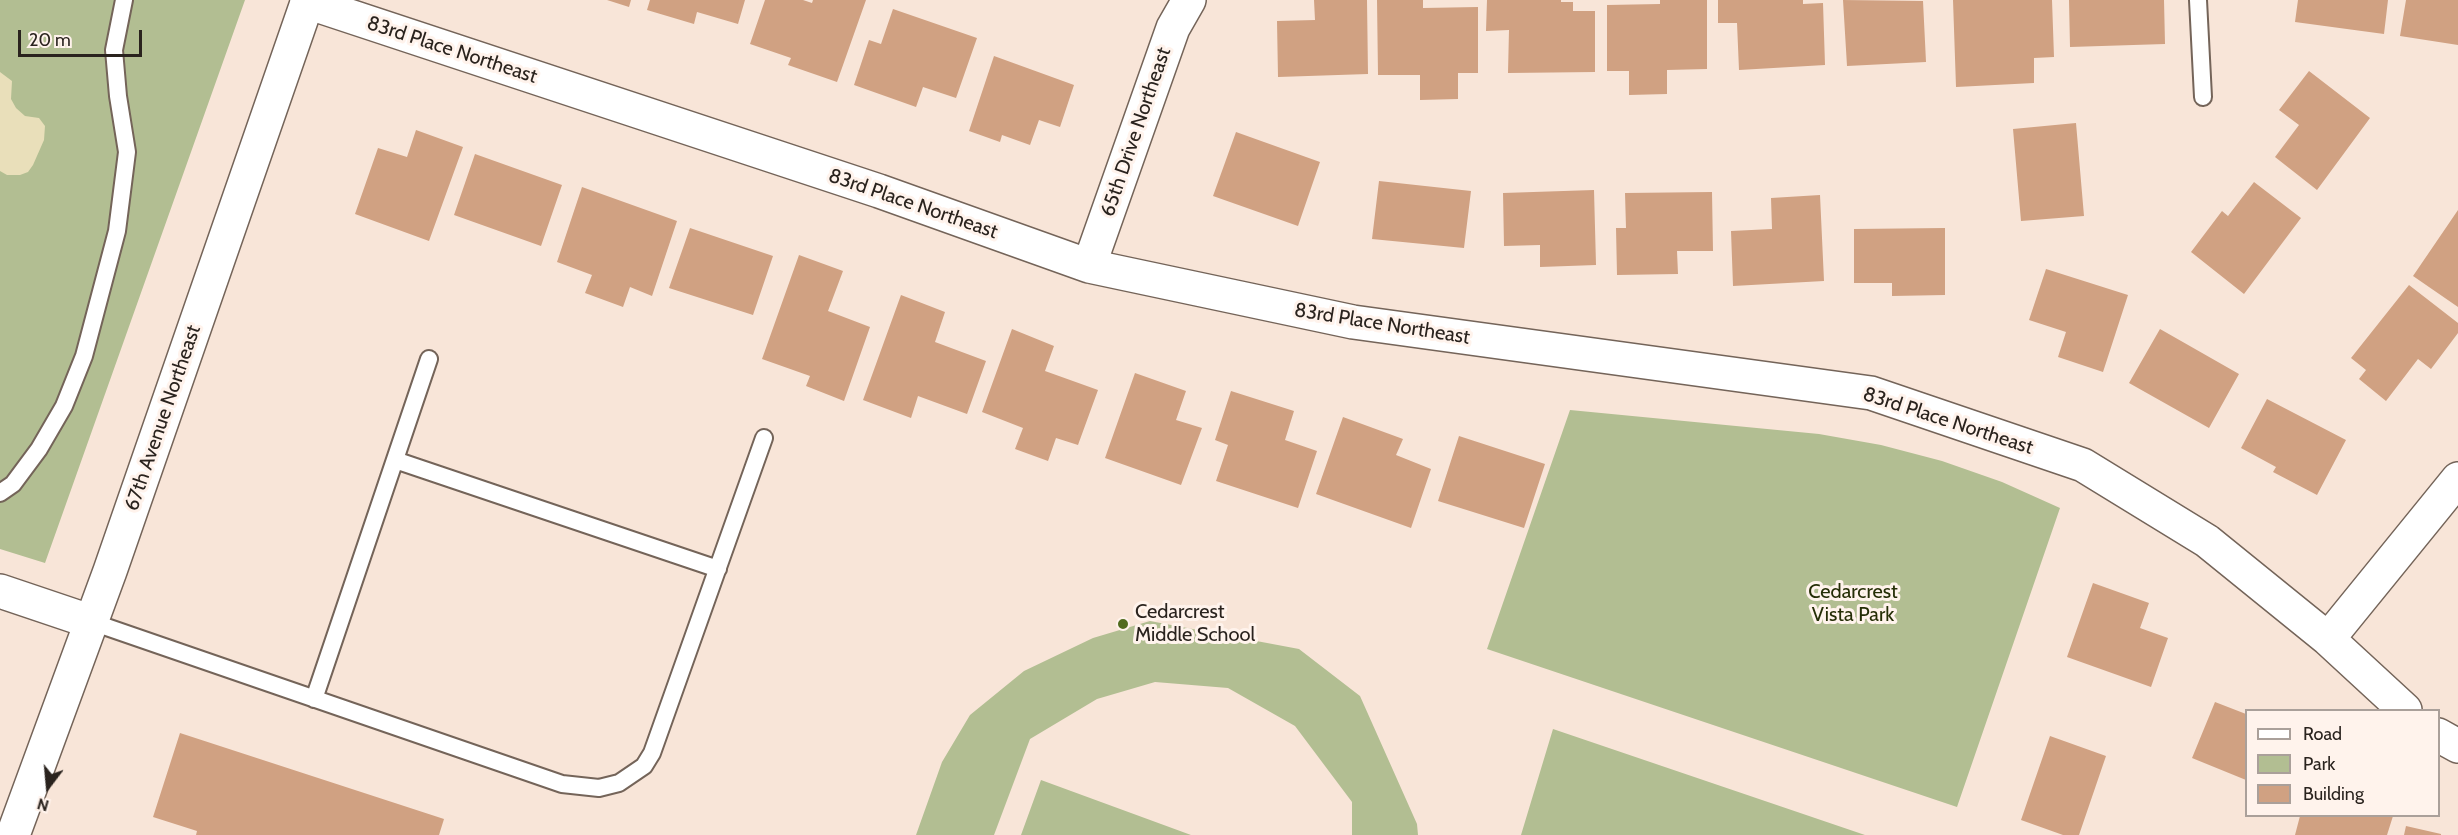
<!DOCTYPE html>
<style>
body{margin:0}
#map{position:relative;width:2458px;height:835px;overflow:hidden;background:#f8e5d8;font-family:Cabin,sans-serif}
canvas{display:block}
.legend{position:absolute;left:2245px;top:709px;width:195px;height:108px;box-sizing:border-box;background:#fff3ec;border:2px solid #aaa09a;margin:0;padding:8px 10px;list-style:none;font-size:18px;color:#2a231e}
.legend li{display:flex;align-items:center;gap:12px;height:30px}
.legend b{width:30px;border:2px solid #aaa09a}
.north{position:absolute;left:18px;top:757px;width:60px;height:60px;-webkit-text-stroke:4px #fff3ec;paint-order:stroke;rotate:196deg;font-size:16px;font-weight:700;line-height:24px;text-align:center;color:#2a231e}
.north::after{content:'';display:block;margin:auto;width:21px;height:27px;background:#2a231e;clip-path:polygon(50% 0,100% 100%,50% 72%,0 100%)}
.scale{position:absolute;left:18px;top:30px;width:124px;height:27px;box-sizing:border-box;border:3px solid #2a231e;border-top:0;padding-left:8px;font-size:18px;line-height:21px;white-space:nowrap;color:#2a231e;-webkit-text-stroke:4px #fff3ec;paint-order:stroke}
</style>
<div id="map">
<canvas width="2458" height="835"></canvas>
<ul class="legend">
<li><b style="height:8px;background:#fff"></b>Road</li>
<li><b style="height:16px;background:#b2be92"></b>Park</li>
<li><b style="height:16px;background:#d0a182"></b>Building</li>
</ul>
<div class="north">N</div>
<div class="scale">20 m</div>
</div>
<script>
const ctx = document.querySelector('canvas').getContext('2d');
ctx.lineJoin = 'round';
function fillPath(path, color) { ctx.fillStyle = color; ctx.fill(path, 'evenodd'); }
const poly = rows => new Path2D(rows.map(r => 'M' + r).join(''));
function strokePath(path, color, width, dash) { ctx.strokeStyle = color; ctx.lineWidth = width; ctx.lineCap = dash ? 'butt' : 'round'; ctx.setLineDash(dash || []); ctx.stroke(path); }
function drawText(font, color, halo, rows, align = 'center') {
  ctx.font = font + ' Cabin,sans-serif'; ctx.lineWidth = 6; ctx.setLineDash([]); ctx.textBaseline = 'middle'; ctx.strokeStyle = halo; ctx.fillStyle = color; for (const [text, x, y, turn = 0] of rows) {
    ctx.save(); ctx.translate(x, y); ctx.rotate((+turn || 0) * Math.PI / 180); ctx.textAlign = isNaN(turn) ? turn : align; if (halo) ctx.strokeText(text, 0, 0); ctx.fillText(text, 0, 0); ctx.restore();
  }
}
fillPath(poly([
 [0,0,245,0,45,563,0,549],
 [1570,410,1819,434,1881,445,1942,461,2002,482,2060,508,1957,807,1487,649],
 [1150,621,1299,649,1360,696,1417,824,1418,835,1352,835,1352,802,1295,726,1228,688,1155,682,1097,699,1030,739,994,835,916,835,942,762,970,715,1024,671,1093,638],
 [1553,729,1865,835,1521,835],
 [1041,780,1191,835,1021,835]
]), '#b2be92');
fillPath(poly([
 [0,72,12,81,11,99,16,108,25,116,39,118,45,126,44,140,33,165,28,172,20,175,7,175,0,171]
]), '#e9dfba');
fillPath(poly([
 [607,0,631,0,629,7],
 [650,0,745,0,738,24,697,12,694,24,647,10],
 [765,0,803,0,812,3,813,0,866,0,837,82,788,65,791,58,750,44],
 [1314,0,1367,0,1368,74,1278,77,1277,21,1315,20],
 [1377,0,1423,0,1423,8,1478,7,1478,73,1458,73,1458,99,1420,100,1420,75,1378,75],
 [1487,0,1561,0,1561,2,1573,2,1573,11,1595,11,1595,72,1508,73,1509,30,1486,31],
 [1660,0,1707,0,1707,69,1667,70,1667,94,1629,95,1629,71,1607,71,1607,5,1660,4],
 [1718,0,1803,0,1803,4,1823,3,1825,65,1739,70,1737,23,1718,23],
 [1843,0,1923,1,1926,62,1847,66],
 [1953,0,2052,0,2054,57,2034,58,2034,83,1956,87],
 [2069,0,2164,0,2165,44,2070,47],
 [2298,0,2388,0,2384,34,2295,22],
 [2406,0,2458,0,2458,45,2400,36],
 [893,9,977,38,956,98,923,87,916,107,854,85,869,40,881,44],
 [994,56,1074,85,1060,127,1039,120,1030,145,1002,135,1000,142,969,131],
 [2309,71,2370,118,2317,190,2275,157,2299,125,2279,110],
 [2076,123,2084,216,2021,221,2013,129],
 [416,130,463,147,429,241,355,214,378,148,407,157],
 [1236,132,1320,162,1298,226,1213,196],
 [475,154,562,185,541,246,454,215],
 [1379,181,1471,191,1464,248,1372,239],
 [2254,182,2301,218,2244,294,2191,252,2222,211,2228,216],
 [582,187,677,221,652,296,630,287,623,307,585,293,592,275,557,262],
 [1594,190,1596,265,1540,267,1540,245,1504,246,1503,193],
 [1712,192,1713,251,1677,251,1678,274,1617,275,1616,228,1626,228,1625,193],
 [1820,195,1824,281,1733,286,1731,231,1772,229,1771,198],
 [2458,210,2458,307,2413,276],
 [690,228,773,256,753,315,669,288],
 [1945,228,1945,295,1892,296,1892,283,1854,283,1854,229],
 [799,255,843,271,828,311,870,327,844,401,806,386,810,376,762,359],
 [2046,269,2128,295,2103,372,2058,357,2066,332,2029,320],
 [2409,285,2458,323,2458,333,2431,369,2418,359,2386,401,2359,379,2366,370,2351,358],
 [901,295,945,312,935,342,986,361,967,414,918,396,911,418,863,400],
 [1012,329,1054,346,1045,371,1098,390,1078,445,1056,438,1048,461,1015,449,1023,428,982,412],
 [2160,329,2239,374,2209,428,2129,383],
 [1135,373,1186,391,1176,420,1202,428,1181,485,1105,458],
 [1231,391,1294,411,1285,440,1317,451,1298,508,1216,481,1228,445,1215,440],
 [2267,399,2346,440,2317,495,2273,472,2276,467,2241,448],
 [1343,417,1403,439,1396,455,1431,469,1411,528,1316,494],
 [1459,436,1545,464,1524,528,1438,501],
 [2093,583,2149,603,2140,628,2168,638,2151,687,2067,657],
 [2215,702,2246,714,2246,780,2192,758],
 [180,733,444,819,439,835,196,835,197,831,153,817],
 [2050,736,2106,756,2079,835,2063,835,2021,820],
 [2300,816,2393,816,2387,835,2295,835],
 [2406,826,2441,834,2441,835,2404,835]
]), '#d0a182');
const service = poly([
 [2198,0,2203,97],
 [395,460,718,569],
 [0,493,13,484,39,449,64,406,84,356,117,231,127,152,118,96,114,50,124,0],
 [92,622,562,784,599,788,619,783,644,766,652,753,764,438],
 [314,699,429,359]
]);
const minor = poly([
 [307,2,879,191,1089,266,1353,322,1871,393,2083,465,2207,541,2328,639,2405,710],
 [1089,266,1173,28,1189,0],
 [2328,639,2458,479],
 [2438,735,2458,746]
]);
const tertiary = poly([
 [0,591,92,622]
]);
const secondary = poly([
 [13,835,110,571,308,0]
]);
strokePath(service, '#746459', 20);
strokePath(minor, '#746459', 36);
strokePath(tertiary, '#746459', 36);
strokePath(secondary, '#746459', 36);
strokePath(service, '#fff', 16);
strokePath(minor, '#fff', 33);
strokePath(tertiary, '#fff', 33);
strokePath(secondary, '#fff', 33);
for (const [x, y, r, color] of [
 [1123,624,6,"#516b1e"]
]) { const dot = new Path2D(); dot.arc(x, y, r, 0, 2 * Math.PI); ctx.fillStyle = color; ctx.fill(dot); strokePath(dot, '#fff3ec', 2); }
drawText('20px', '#2a231e', '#fff3ec', [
 ["83rd Place Northeast",452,50,18],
 ["65th Drive Northeast",1136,132,-71],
 ["83rd Place Northeast",913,204,19],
 ["83rd Place Northeast",1382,324,9],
 ["67th Avenue Northeast",163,418,-71],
 ["83rd Place Northeast",1948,421,18]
]);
drawText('20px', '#252e06', '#fff3ec', [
 ["Cedarcrest",1853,592],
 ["Vista Park",1853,615]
]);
drawText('20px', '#2a231e', '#fff3ec', [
 ["Cedarcrest",1135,612],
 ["Middle School",1135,635]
], 'left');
</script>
